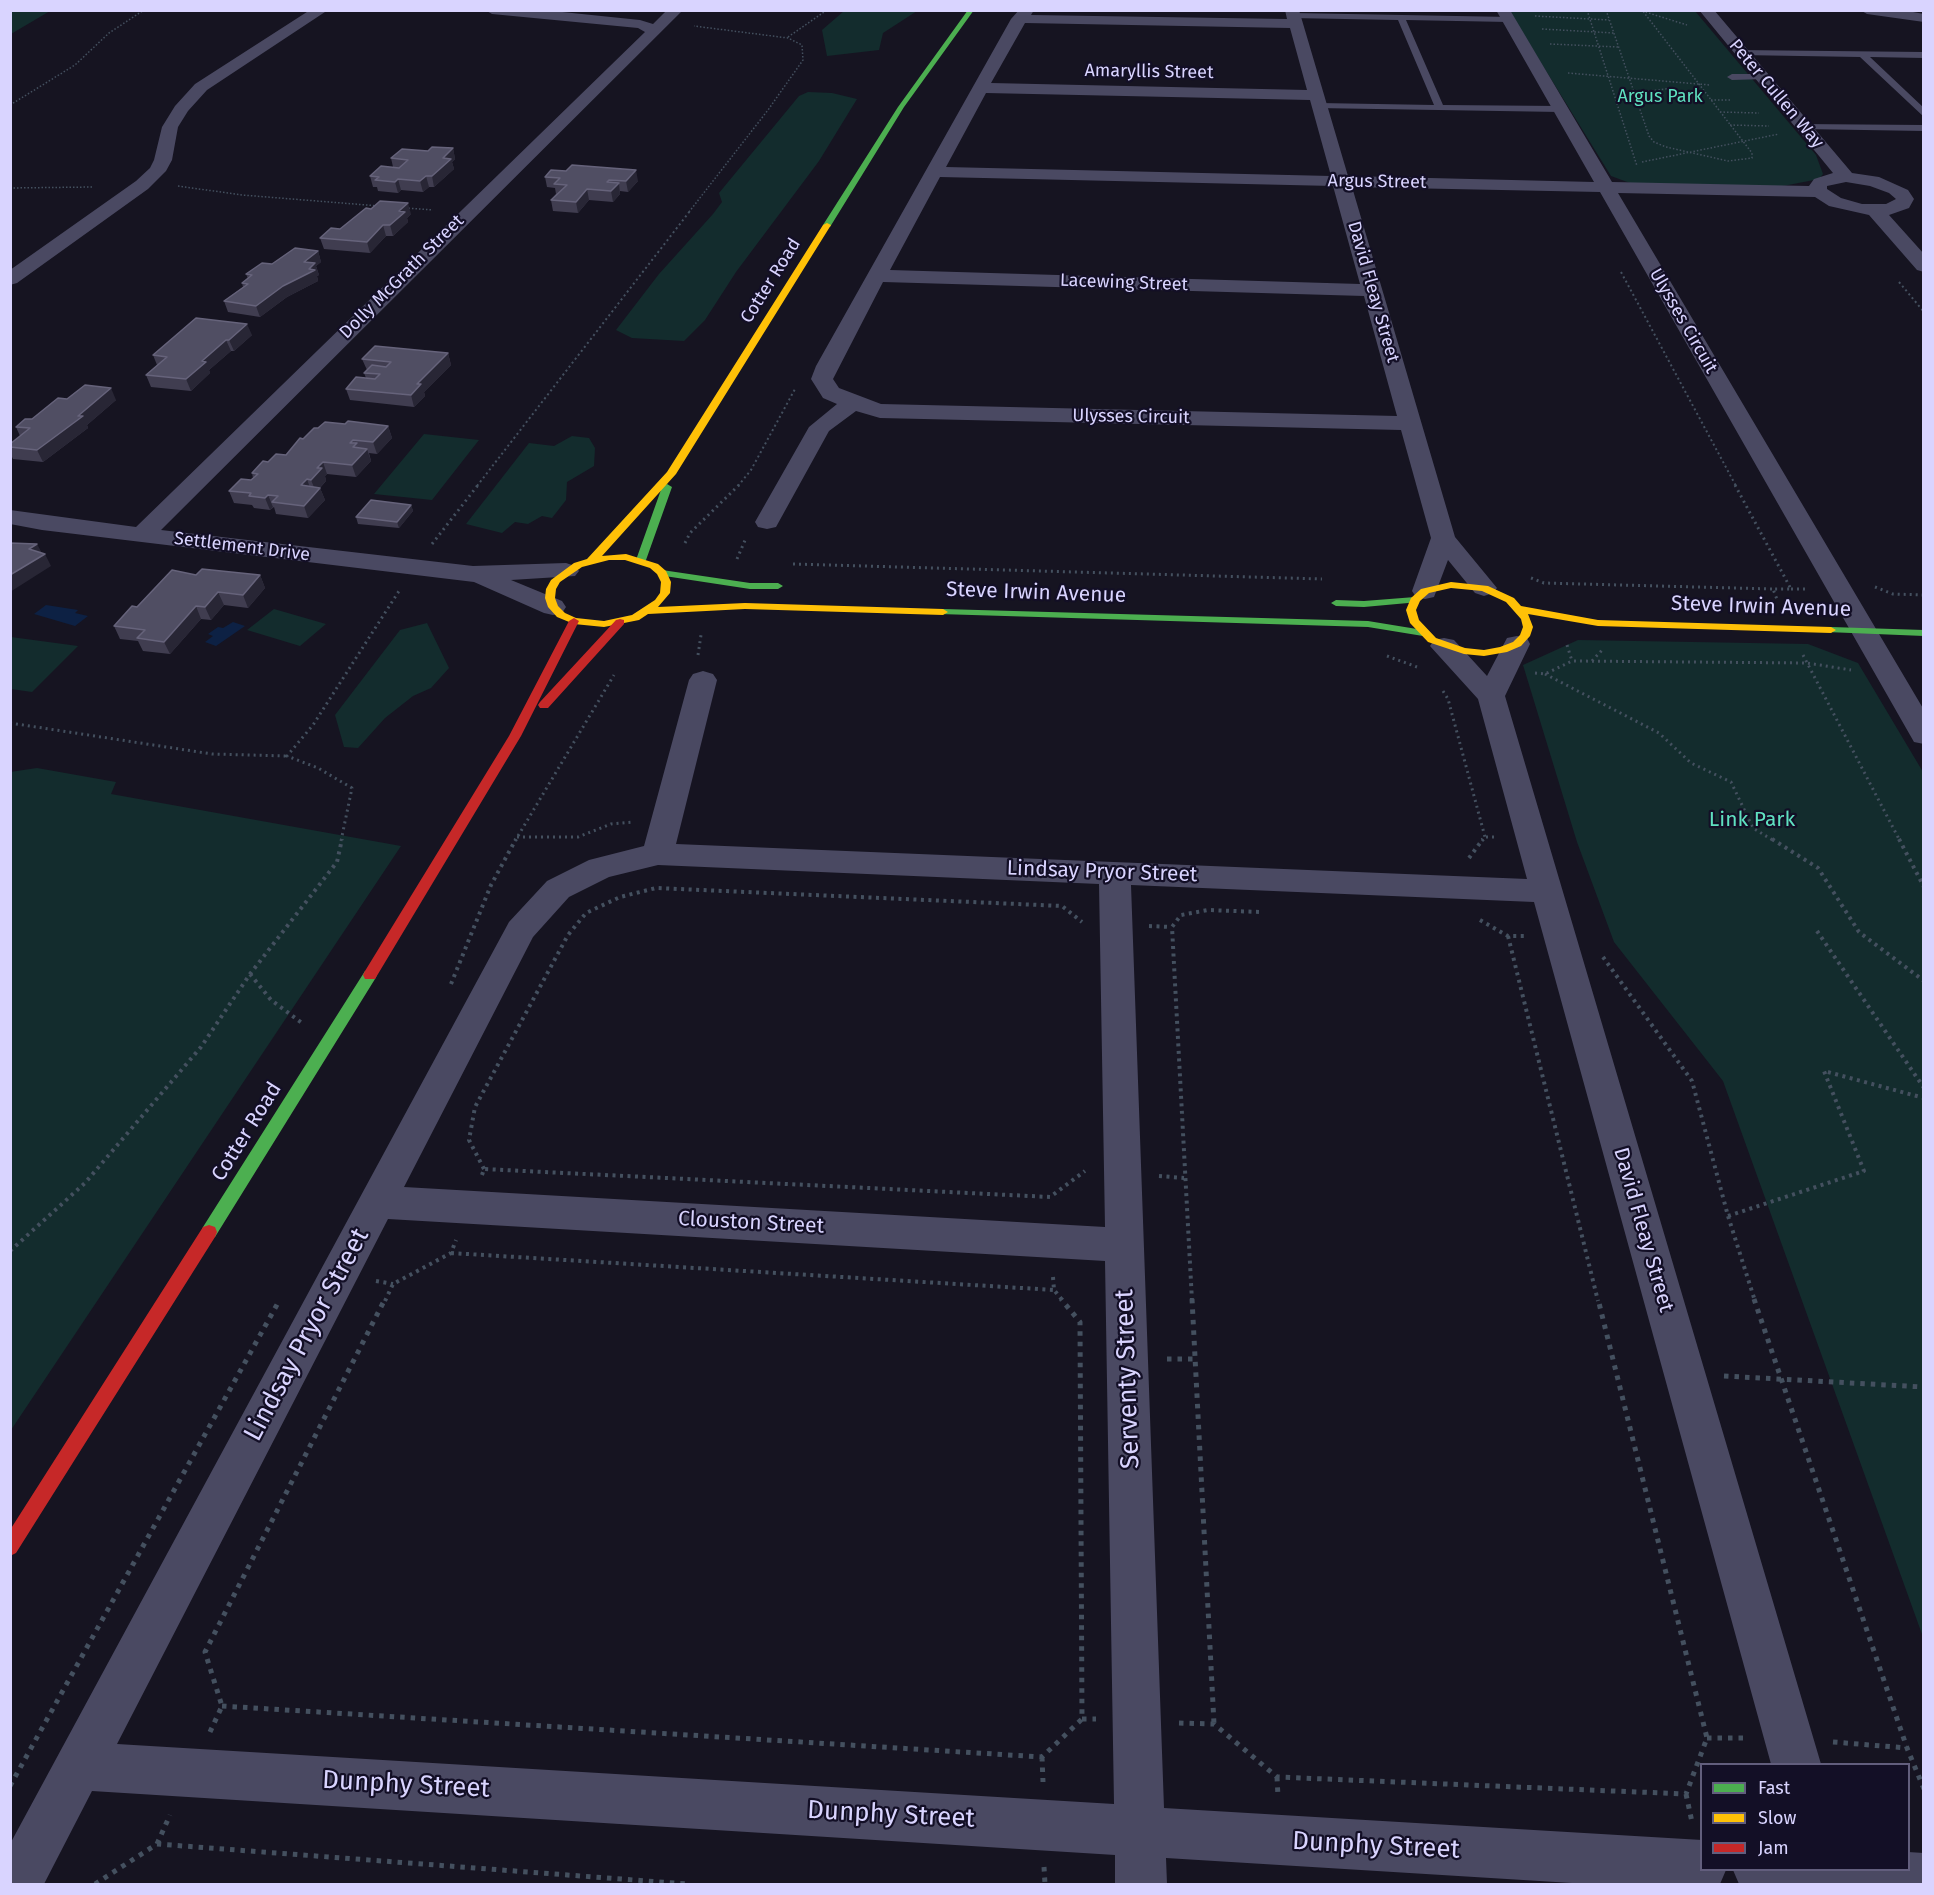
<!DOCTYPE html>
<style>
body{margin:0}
#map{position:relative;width:1934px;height:1895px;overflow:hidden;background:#161421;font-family:"Fira Sans",sans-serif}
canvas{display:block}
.frame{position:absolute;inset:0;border:12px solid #d9d4ff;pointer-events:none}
.legend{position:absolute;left:1700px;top:1763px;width:210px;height:108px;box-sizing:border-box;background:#130f26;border:2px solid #625e7d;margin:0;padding:8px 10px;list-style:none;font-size:18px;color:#d9d4ff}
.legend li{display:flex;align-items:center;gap:12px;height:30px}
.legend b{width:30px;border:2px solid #625e7d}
</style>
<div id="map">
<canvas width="1934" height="1895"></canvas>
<div class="frame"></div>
<ul class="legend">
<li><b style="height:8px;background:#4caf50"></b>Fast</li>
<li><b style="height:8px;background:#ffc107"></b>Slow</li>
<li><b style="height:8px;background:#c62828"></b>Jam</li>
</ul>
</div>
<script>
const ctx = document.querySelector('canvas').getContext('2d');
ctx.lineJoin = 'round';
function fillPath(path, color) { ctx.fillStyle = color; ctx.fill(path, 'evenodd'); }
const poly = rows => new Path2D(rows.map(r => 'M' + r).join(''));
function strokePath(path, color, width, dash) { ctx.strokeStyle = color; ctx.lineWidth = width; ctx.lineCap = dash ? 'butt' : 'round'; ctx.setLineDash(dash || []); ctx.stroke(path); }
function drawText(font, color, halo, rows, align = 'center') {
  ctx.font = font + ' "Fira Sans",sans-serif'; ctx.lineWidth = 4.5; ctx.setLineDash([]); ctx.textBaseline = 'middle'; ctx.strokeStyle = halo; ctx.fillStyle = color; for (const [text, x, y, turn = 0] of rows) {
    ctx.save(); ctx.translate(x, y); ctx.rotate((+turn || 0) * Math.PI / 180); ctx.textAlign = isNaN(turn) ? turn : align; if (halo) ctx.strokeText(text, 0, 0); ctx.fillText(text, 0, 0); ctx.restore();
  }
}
fillPath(poly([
 [11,10,50,10,50,11,11,34],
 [844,11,844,10,917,11,883,33,879,50,827,56,822,30],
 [1509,11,1695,11,1816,155,1823,174,1819,179,1778,187,1630,183,1611,176],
 [808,92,832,93,857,99,819,161,736,272,705,320,684,341,632,338,616,330,659,274,713,214,722,202,719,193,799,96],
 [424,434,479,440,432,500,374,494],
 [572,436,589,438,595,448,594,466,567,482,566,500,552,518,542,516,528,524,515,522,502,533,466,524,529,443,554,446],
 [274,609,326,624,300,646,247,630],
 [427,623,449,668,431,688,413,696,385,718,358,748,344,747,335,715,400,630],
 [11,637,78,646,32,692,11,689],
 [1578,640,1808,644,1858,663,1923,772,1923,1637,1723,1081,1614,942,1577,842,1523,665],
 [37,768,116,782,111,794,401,846,11,1430,10,772]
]), '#132c2d');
fillPath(poly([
 [46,605,78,610,75,613,88,616,75,626,34,614],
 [233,622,245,626,216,646,205,642,213,636,208,634,218,627,223,628]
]), '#0d2144');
strokePath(poly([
 [1587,10,1637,166],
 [1606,10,1649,136,1654,142,1666,147,1728,161,1752,158,1752,153,1642,10],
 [1639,10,1687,25],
 [1535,16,1609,20],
 [1542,29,1614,33],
 [788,37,827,10],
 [1550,44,1618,47],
 [1568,73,1710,85],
 [1634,93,1673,88],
 [1711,100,1731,100],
 [10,105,75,65,109,33,144,10],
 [1720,112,1759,113],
 [1730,125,1769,126],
 [1642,162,1779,134],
 [178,186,242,195,379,206],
 [10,188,93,187],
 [405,208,433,210],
 [689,212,768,110,803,60,802,45,788,38,694,26]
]), '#44505f', 1.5, [1.5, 2]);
strokePath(poly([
 [1621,272,1736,486],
 [1899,282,1924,312],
 [477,486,690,211],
 [738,486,751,470,795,389]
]), '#44505f', 2, [2, 3]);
strokePath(poly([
 [1735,485,1791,589,1773,589,1778,602],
 [685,543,690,533,739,485],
 [432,544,478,485],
 [737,559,746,538],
 [793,564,1322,579],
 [1531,578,1544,583,1773,589],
 [1875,587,1893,594,1924,595],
 [1791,589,1805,589],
 [1567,645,1572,661],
 [698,655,701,635],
 [1803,655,1900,841],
 [1387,656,1417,667],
 [1592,661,1603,649],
 [1535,673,1545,674,1572,661,1807,663,1851,670],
 [1545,674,1659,733,1691,763,1731,782,1753,828,1774,841],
 [1443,691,1448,699,1485,837],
 [10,723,212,754,287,756],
 [517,837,578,837,611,824,633,822],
 [341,841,352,788,318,768,287,756,313,725,399,591],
 [515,841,614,675],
 [1482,841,1485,837,1496,837]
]), '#44505f', 3, [2, 4]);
strokePath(poly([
 [1772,839,1818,868,1859,932,1924,981],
 [1899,839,1924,887],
 [1469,858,1483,839],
 [1480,920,1508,936,1526,936],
 [1149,926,1171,927],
 [1817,931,1924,1088],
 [1508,936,1598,1301],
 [1603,957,1692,1081,1728,1216,1755,1301],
 [250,974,271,1000,302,1023],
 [451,984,491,885,516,839],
 [484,1169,469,1140,475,1107,568,935,586,913,620,897,656,888,1062,906,1082,922],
 [482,1175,484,1169,1050,1197,1085,1171],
 [1159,1176,1184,1178],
 [1728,1216,1864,1171,1824,1071,1924,1098],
 [10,1251,85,1183,201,1047,250,974,337,862,342,839],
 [451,1253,1054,1290],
 [1053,1277,1054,1290,1063,1301],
 [376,1281,393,1284],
 [385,1301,393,1284,451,1253,456,1240],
 [1192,1301,1172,927,1181,915,1208,910,1260,912]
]), '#44505f', 4, [3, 4.5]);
strokePath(poly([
 [1192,1299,1214,1724],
 [1754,1299,1907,1748,1924,1789],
 [1167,1359,1194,1359],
 [1724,1376,1924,1387],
 [222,1706,1042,1757,1082,1719,1080,1322,1061,1299],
 [1082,1719,1096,1719],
 [1179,1723,1214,1724,1277,1777,1686,1794,1707,1738,1598,1299],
 [210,1732,222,1706,205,1652,385,1299],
 [1707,1738,1745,1738],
 [1833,1742,1907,1748],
 [1042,1757,1043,1782],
 [1277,1777,1278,1797],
 [10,1786,279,1301],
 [1686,1794,1692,1822],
 [157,1844,170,1815],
 [1044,1867,1045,1884],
 [95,1884,157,1844,687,1884]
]), '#44505f', 5, [4.5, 6]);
fillPath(poly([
 [1294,13,1511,17,1511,21,1508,22,1406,20,1443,105,1560,106,1565,109,1560,112,1316,108,1314,106,1319,103,1434,105,1398,20,1291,18,1290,16,1294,13],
 [1737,50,1924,52,1924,58,1870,57,1924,108,1924,117,1860,57,1740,55,1735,52,1737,50],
 [1762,74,1767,77,1765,79,1732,80,1727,77,1732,74,1762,74],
 [1800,124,1924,125,1924,131,1803,129,1798,126,1800,124]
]), '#4a4962');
fillPath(poly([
 [310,10,328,10,207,90,188,111,178,127,172,160,166,171,148,189,17,283,10,285,10,270,136,181,150,168,154,160,162,127,175,106,195,84,310,10],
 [485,10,543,10,640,20,653,24,667,10,683,10,161,530,473,566,566,563,575,566,579,571,575,576,511,580,562,601,566,607,562,613,553,615,544,613,474,582,42,530,10,524,10,510,136,527,645,32,638,28,492,14,485,10],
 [1019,10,1034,10,1031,15,1287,19,1285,10,1299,10,1348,176,1594,182,1496,10,1510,10,1612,182,1809,186,1814,179,1833,173,1699,10,1714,10,1852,173,1879,177,1908,190,1914,199,1909,208,1889,215,1924,254,1924,272,1917,270,1869,215,1829,206,1815,197,1618,193,1924,710,1924,744,1914,742,1910,735,1600,192,1352,187,1455,537,1497,588,1493,593,1484,596,1475,593,1448,560,1434,597,1425,599,1416,597,1412,591,1431,538,1401,430,880,418,856,411,829,431,776,527,767,529,758,527,755,522,809,427,837,404,823,398,811,379,816,366,1011,19,1019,10],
 [1025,23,1290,28,1307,90,991,83,1025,23],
 [986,93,1310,100,1331,176,946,167,986,93],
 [940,177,1333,186,1360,284,890,270,940,177],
 [1846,182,1870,186,1889,193,1896,199,1886,204,1862,204,1841,198,1827,189,1827,186,1846,182],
 [883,282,1364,296,1397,416,881,404,839,388,833,379,883,282],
 [1860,10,1902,10,1924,14,1924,22,1867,14,1860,10],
 [1517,636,1527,638,1530,644,1505,696,1821,1764,1771,1764,1534,902,1131,885,1164,1808,1702,1840,1702,1870,1726,1870,1720,1884,1588,1884,1166,1858,1167,1884,1115,1884,1115,1855,92,1791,44,1884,10,1884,10,1844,509,922,547,881,589,860,644,846,689,680,693,674,703,671,713,674,717,680,676,844,1527,879,1478,699,1430,646,1434,640,1444,638,1454,640,1487,676,1507,638,1517,636],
 [658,865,1099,884,1105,1227,404,1187,533,937,569,897,609,877,658,865],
 [388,1219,1105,1261,1114,1804,117,1744,388,1219],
 [1908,1852,1924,1853,1924,1884,1739,1884,1733,1870,1908,1870,1908,1852]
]), '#4a4962');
fillPath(poly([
 [968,10,974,10,904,107,830,227,824,227,823,225,898,107,968,10],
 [667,484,672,487,646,560,641,563,637,562,636,560,662,487,667,484],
 [662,570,750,583,778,583,783,586,778,589,750,589,658,575,658,571,662,570],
 [1415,597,1419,598,1419,602,1364,607,1336,606,1331,603,1336,600,1364,601,1415,597],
 [943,609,1368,621,1423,630,1428,633,1423,636,1368,627,939,614,939,610,943,609],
 [1831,627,1924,630,1924,636,1827,632,1827,628,1831,627],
 [370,970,375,971,377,975,375,979,215,1237,209,1239,203,1237,201,1232,203,1227,365,971,370,970]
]), '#4caf50');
fillPath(poly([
 [827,223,831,225,676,474,602,556,626,554,658,564,666,571,671,582,670,593,658,607,745,603,943,609,948,612,943,615,745,609,648,614,639,620,604,627,574,624,557,617,548,607,545,598,546,589,551,580,574,563,587,559,667,472,823,225,827,223],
 [609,560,625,560,650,568,657,574,661,582,660,593,655,600,632,615,604,621,576,618,565,613,558,606,555,598,556,589,560,582,582,567,609,560],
 [1451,582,1488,586,1514,598,1521,606,1598,620,1831,627,1836,630,1831,633,1598,626,1528,614,1533,627,1530,636,1521,646,1507,652,1484,656,1464,654,1428,642,1410,623,1406,610,1411,598,1421,589,1451,582],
 [1451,588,1482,591,1506,602,1521,619,1523,627,1520,635,1513,642,1500,647,1484,650,1465,648,1436,638,1419,620,1416,610,1420,601,1429,593,1451,588]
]), '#ffc107');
fillPath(poly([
 [574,618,579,621,521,736,375,979,365,979,363,975,365,971,509,736,569,621,574,618],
 [620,619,624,620,624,624,548,708,540,708,538,705,540,702,616,620,620,619],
 [209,1225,215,1227,217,1232,215,1237,16,1553,10,1556,10,1530,203,1227,209,1225]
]), '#c62828');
fillPath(poly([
 [453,148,455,159,452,162,454,169,434,187,429,187,423,192,401,190,398,193,378,191,377,187,373,187,370,176,393,167,391,158,428,151],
 [545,177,638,181,628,192,620,191,620,194,613,202,589,200,578,213,553,211,551,200,556,194,555,188,547,187],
 [411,214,407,218,408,222,393,236,386,236,370,253,324,249,320,238,340,229],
 [318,251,321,262,316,266,319,275,317,276,318,281,287,297,260,317,228,312,224,301,243,287,242,283,248,279,246,274,272,264],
 [196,318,252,335,234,351,231,351,209,370,210,373,191,391,151,387,146,375,157,365,153,355],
 [448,353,451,365,424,392,425,396,414,407,350,400,346,389,366,378,364,373,367,370,362,359],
 [67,399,116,400,87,425,88,428,43,462,13,459,10,453,10,444,20,436,16,427,32,419],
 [345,424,388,426,392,438,377,454,369,453,371,461,356,477,327,474,325,476,326,481,320,488,325,500,308,518,276,514,274,507,270,510,254,508,252,505,234,503,229,491,251,480,253,478,252,473,268,462,286,455,303,439,318,428],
 [411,505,413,511,399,528,358,524,356,517],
 [196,575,260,575,265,588,248,608,224,605,211,620,201,619,170,654,143,651,138,641,120,639,114,626,137,607]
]), '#403d50');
fillPath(poly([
 [453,148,455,159,452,162,454,169,434,187,432,176,443,158],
 [636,170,638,181,628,192,626,181],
 [426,176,429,187,423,192,420,181],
 [398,179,401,190,398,193,395,182],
 [619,183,620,194,613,202,611,191],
 [587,189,589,200,578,213,576,202],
 [408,203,411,214,407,218,408,222,393,236,390,225,399,211],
 [383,225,386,236,370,253,367,242],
 [318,251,321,262,316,266,319,275,317,276,318,281,287,297,260,317,256,306,304,262],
 [247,324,252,335,234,351,229,340],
 [226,340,231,351,209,370,210,373,191,391,186,379,202,361],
 [448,353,451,365,424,392,425,396,414,407,411,395,417,384],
 [111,388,116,400,87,425,88,428,43,462,37,450],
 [388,426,392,438,377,454,373,442],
 [367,449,371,461,356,477,352,465],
 [323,462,327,474,325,476,326,481,316,492,311,480,317,468],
 [307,479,311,491,301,485],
 [320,488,325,500,308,518,304,506],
 [268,495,273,507,270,510,265,498],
 [411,505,413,511,399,528,397,522],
 [37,544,43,555,45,554,51,566,10,592,10,575,29,549],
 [260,575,265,588,248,608,243,595],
 [218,592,224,605,211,620,205,607],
 [196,606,201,619,170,654,164,642]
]), '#282635');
const building = poly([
 [432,147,453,148,443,158,451,159,432,176,426,176,420,181,398,179,395,182,375,180,379,177,370,176,381,166,399,168,408,160,391,158,402,149,428,151,432,147],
 [572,165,636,170,626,181,609,180,607,182,619,183,611,191,587,189,576,202,551,200,567,185,554,184,560,178,545,177,551,170,566,171,572,165],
 [380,201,408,203,399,211,405,212,390,225,383,225,367,242,320,238,331,228,340,229,366,208,371,209,380,201],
 [295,248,318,251,304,262,315,263,309,269,315,270,283,286,256,306,224,301,248,284,242,283,252,275,246,274,262,263,272,264,295,248],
 [196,318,247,324,229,340,226,340,202,361,206,362,186,379,146,375,167,357,153,355,196,318],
 [375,346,448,353,417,384,421,384,411,395,346,389,356,377,375,379,380,374,364,373,372,365,386,367,391,362,362,359,375,346],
 [85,385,111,388,78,416,83,416,37,450,10,447,10,444,30,428,16,427,25,419,32,419,58,398,67,399,85,385],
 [348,421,388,426,373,442,353,440,350,443,357,443,353,447,367,449,352,465,323,462,317,468,322,468,311,480,307,479,301,485,320,488,304,506,272,502,278,496,268,495,265,498,249,496,251,493,229,491,241,479,251,480,258,474,252,473,263,461,268,462,276,454,286,455,300,438,303,439,314,428,318,428,325,422,345,424,348,421],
 [371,500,411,505,397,522,356,517,371,500],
 [10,543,37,544,29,549,45,554,10,575,10,543],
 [202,569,260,575,243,595,218,592,205,607,196,606,164,642,137,638,145,630,114,626,132,606,137,607,172,570,196,575,202,569]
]);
fillPath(building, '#504e63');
strokePath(building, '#66637b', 1.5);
drawText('18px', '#d9d4ff', '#130f26', [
 ["Amaryllis Street",1149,72,1],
 ["Peter Cullen Way",1776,94,50],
 ["Argus Street",1377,182,1],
 ["Dolly McGrath Street",402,277,-45],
 ["Cotter Road",771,281,-58],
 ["Lacewing Street",1124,283,2],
 ["David Fleay Street",1373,292,74],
 ["Ulysses Circuit",1683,321,60],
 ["Ulysses Circuit",1131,417,1],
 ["Settlement Drive",242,547,7]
]);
drawText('18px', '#5fe0c0', '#130f26', [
 ["Argus Park",1660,97]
]);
drawText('21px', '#d9d4ff', '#130f26', [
 ["Steve Irwin Avenue",1036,593,2],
 ["Steve Irwin Avenue",1761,607,2],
 ["Lindsay Pryor Street",1102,872,2],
 ["Cotter Road",247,1132,-58],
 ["Clouston Street",751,1223,3],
 ["David Fleay Street",1643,1230,74]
]);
drawText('21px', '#5fe0c0', '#130f26', [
 ["Link Park",1752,820]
]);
drawText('26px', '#d9d4ff', '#130f26', [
 ["Lindsay Pryor Street",307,1335,-62],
 ["Serventy Street",1128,1379,-92],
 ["Dunphy Street",406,1785,3],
 ["Dunphy Street",891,1815,3],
 ["Dunphy Street",1376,1846,3]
]);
</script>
